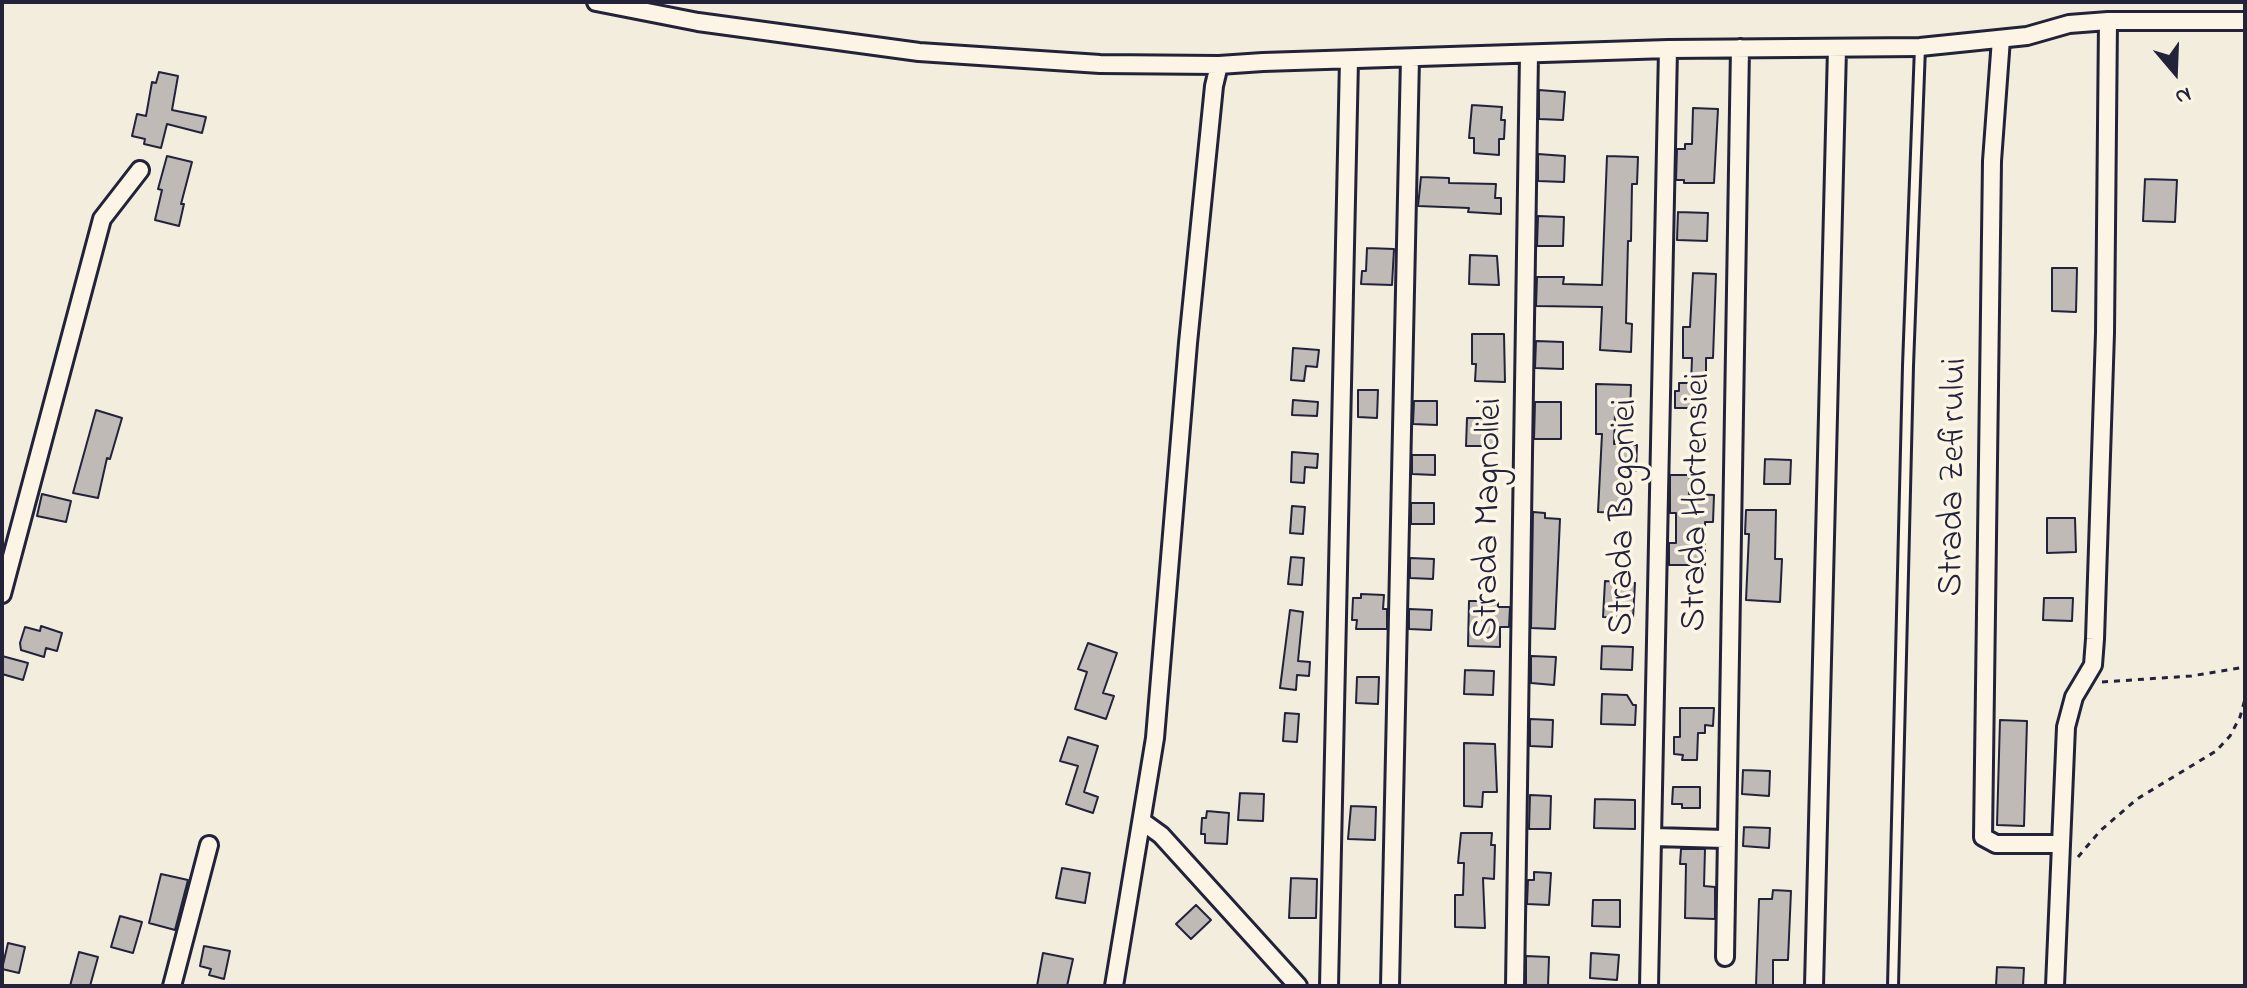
<!DOCTYPE html>
<style>
body{margin:0}
#map{position:relative;width:2247px;height:988px;overflow:hidden;background:#f3edde;font-family:"Indie Flower",sans-serif}
canvas{display:block}
.frame{position:absolute;inset:0;border:4px solid #22223b;pointer-events:none}
.north{position:absolute;left:2135px;top:32px;width:80px;height:80px;-webkit-text-stroke:6px #fcf5e5;paint-order:stroke;rotate:161deg;font-size:22px;font-weight:700;line-height:32px;text-align:center;color:#22223b}
.north::after{content:'';display:block;margin:auto;width:28px;height:36px;background:#22223b;clip-path:polygon(50% 0,100% 100%,50% 72%,0 100%)}
</style>
<div id="map">
<canvas width="2247" height="988"></canvas>
<div class="frame"></div>
<div class="north">N</div>
</div>
<script>
const ctx = document.querySelector('canvas').getContext('2d');
ctx.lineJoin = 'round';
function fillPath(path, color) { ctx.fillStyle = color; ctx.fill(path, 'evenodd'); }
const poly = rows => new Path2D(rows.map(r => 'M' + r).join(''));
function strokePath(path, color, width, dash) { ctx.strokeStyle = color; ctx.lineWidth = width; ctx.lineCap = dash ? 'butt' : 'round'; ctx.setLineDash(dash || []); ctx.stroke(path); }
function drawText(font, color, halo, rows, align = 'center') {
  ctx.font = font + ' "Indie Flower",sans-serif'; ctx.lineWidth = 7; ctx.setLineDash([]); ctx.textBaseline = 'middle'; ctx.strokeStyle = halo; ctx.fillStyle = color; for (const [text, x, y, turn = 0] of rows) {
    ctx.save(); ctx.translate(x, y); ctx.rotate((+turn || 0) * Math.PI / 180); ctx.textAlign = isNaN(turn) ? turn : align; if (halo) ctx.strokeText(text, 0, 0); ctx.fillText(text, 0, 0); ctx.restore();
  }
}
const building = poly([
 [159,72,178,76,172,110,206,117,202,133,167,124,161,148,144,144,145,139,132,136,137,114,146,116,152,82,156,83,159,72],
 [1539,90,1565,92,1563,120,1539,119,1539,90],
 [1472,105,1502,107,1501,120,1505,120,1504,139,1499,139,1499,155,1474,153,1474,138,1469,138,1472,105],
 [1693,108,1718,109,1714,183,1684,183,1684,180,1676,180,1677,149,1685,149,1685,144,1692,144,1693,108],
 [1538,154,1565,156,1564,182,1538,181,1538,154],
 [167,156,192,162,181,204,184,204,179,226,155,220,162,190,158,189,167,156],
 [1607,156,1638,157,1637,184,1632,184,1631,241,1628,241,1626,323,1632,324,1631,352,1600,350,1602,307,1536,306,1537,277,1564,277,1563,284,1602,285,1607,156],
 [1421,177,1449,178,1449,183,1496,184,1495,198,1501,198,1501,214,1468,212,1469,208,1418,206,1421,177],
 [2145,179,2177,180,2175,222,2143,221,2145,179],
 [1678,212,1708,213,1707,241,1677,240,1678,212],
 [1538,216,1564,217,1563,246,1537,246,1538,216],
 [1367,248,1394,249,1392,285,1361,284,1362,271,1366,271,1367,248],
 [1470,255,1497,256,1499,285,1469,284,1470,255],
 [2052,268,2077,268,2076,312,2052,311,2052,268],
 [1693,273,1716,274,1713,358,1706,358,1706,408,1675,408,1675,391,1679,391,1679,383,1691,383,1692,358,1683,358,1683,327,1690,327,1693,273],
 [1472,334,1504,334,1505,382,1475,381,1476,364,1472,364,1472,334],
 [1536,341,1563,342,1563,369,1535,368,1536,341],
 [1293,348,1319,350,1317,367,1306,366,1304,381,1291,380,1293,348],
 [1596,384,1631,385,1630,415,1615,414,1614,444,1637,445,1636,471,1623,471,1624,513,1598,512,1602,434,1596,434,1596,384],
 [1358,390,1378,390,1377,418,1358,417,1358,390],
 [1293,400,1318,402,1317,416,1292,415,1293,400],
 [1414,401,1437,401,1437,425,1413,424,1414,401],
 [1535,402,1561,402,1561,439,1534,439,1535,402],
 [96,410,122,418,110,459,107,458,98,498,73,493,96,410],
 [1467,418,1498,418,1497,446,1466,446,1467,418],
 [1292,452,1318,454,1317,468,1305,467,1304,483,1291,482,1292,452],
 [1412,455,1435,455,1435,475,1412,474,1412,455],
 [1765,459,1791,460,1790,484,1764,484,1765,459],
 [1670,475,1690,475,1689,494,1714,495,1713,522,1705,522,1705,565,1669,565,1669,543,1676,543,1676,513,1670,513,1670,475],
 [42,494,71,501,66,522,37,516,42,494],
 [1411,503,1434,503,1434,524,1411,524,1411,503],
 [1292,506,1305,507,1303,534,1290,533,1292,506],
 [1746,510,1776,510,1775,559,1782,559,1780,602,1746,600,1749,534,1745,534,1746,510],
 [1533,512,1545,513,1545,518,1560,519,1555,629,1531,628,1533,512],
 [2047,518,2075,518,2076,552,2047,553,2047,518],
 [1291,557,1304,558,1302,585,1288,584,1291,557],
 [1410,558,1434,559,1433,579,1410,578,1410,558],
 [1605,581,1635,583,1633,618,1603,617,1605,581],
 [1361,594,1384,595,1383,609,1387,609,1387,629,1356,629,1357,620,1352,620,1353,598,1361,598,1361,594],
 [2044,598,2073,598,2072,621,2043,620,2044,598],
 [1469,601,1498,601,1498,607,1510,607,1509,627,1500,627,1500,647,1468,646,1469,601],
 [1409,609,1432,610,1431,630,1409,629,1409,609],
 [1290,610,1303,612,1298,661,1310,662,1309,676,1297,675,1296,690,1280,688,1290,610],
 [41,626,62,633,57,651,46,648,44,657,21,650,20,643,25,627,40,631,41,626],
 [1088,643,1117,653,1103,693,1114,696,1106,719,1075,709,1087,672,1078,669,1088,643],
 [1602,646,1633,647,1632,670,1601,669,1602,646],
 [2,656,28,663,23,680,2,674,2,656],
 [1531,656,1556,657,1554,685,1531,683,1531,656],
 [1465,670,1494,671,1493,695,1464,694,1465,670],
 [1357,677,1379,677,1378,704,1356,703,1357,677],
 [1602,694,1627,695,1633,705,1636,705,1635,725,1601,724,1602,694],
 [1680,708,1714,708,1713,726,1705,725,1705,733,1698,733,1697,760,1682,760,1683,755,1674,754,1674,737,1680,737,1680,708],
 [1285,713,1299,714,1297,742,1283,741,1285,713],
 [1530,719,1553,720,1552,747,1530,746,1530,719],
 [2000,720,2027,721,2024,826,1997,825,2000,720],
 [1068,737,1098,746,1084,792,1098,797,1093,813,1066,804,1078,766,1060,761,1068,737],
 [1464,743,1495,744,1497,792,1483,792,1482,807,1464,806,1464,743],
 [1743,770,1770,771,1769,796,1742,794,1743,770],
 [1673,787,1700,787,1700,808,1682,808,1682,804,1672,804,1673,787],
 [1240,793,1264,794,1263,821,1238,820,1240,793],
 [1530,795,1551,796,1550,829,1529,829,1530,795],
 [1595,799,1635,800,1635,829,1594,828,1595,799],
 [1351,806,1376,807,1375,840,1348,839,1351,806],
 [1207,811,1229,813,1227,844,1205,843,1205,834,1201,834,1202,818,1206,818,1207,811],
 [1744,827,1770,828,1769,848,1743,846,1744,827],
 [1461,833,1492,833,1491,845,1495,845,1494,879,1483,878,1485,928,1455,927,1455,895,1463,895,1464,863,1458,863,1461,833],
 [1681,849,1705,849,1704,886,1715,887,1715,919,1685,918,1686,864,1680,864,1681,849],
 [1062,868,1090,873,1085,903,1056,898,1062,868],
 [1534,872,1551,873,1549,905,1527,904,1528,880,1534,880,1534,872],
 [161,874,188,880,175,930,149,923,161,874],
 [1291,878,1317,879,1316,918,1289,918,1291,878],
 [1773,890,1791,891,1788,960,1773,960,1773,986,1756,986,1759,899,1772,899,1773,890],
 [1593,900,1620,900,1620,927,1592,926,1593,900],
 [1196,905,1211,920,1191,939,1176,924,1196,905],
 [120,916,142,922,133,953,111,947,120,916],
 [8,943,25,947,19,973,2,969,8,943],
 [204,946,230,951,224,979,209,975,211,969,200,966,204,946],
 [79,952,98,957,90,986,70,986,79,952],
 [1043,953,1073,959,1067,986,1037,986,1043,953],
 [1591,953,1619,955,1617,980,1590,978,1591,953],
 [1526,956,1549,957,1548,986,1526,986,1526,956],
 [1997,967,2024,968,2023,986,1996,986,1997,967]
]);
fillPath(building, '#bfbab6');
strokePath(building, '#22223b', 2);
const lane = poly([
 [1893,986,1908,366,1920,47]
]);
const street = poly([
 [596,2,698,22,919,52,1100,64,1219,65,1263,62,1668,49,1920,47,2027,36,2069,24,2108,21,2245,21],
 [2001,39,1992,161,1983,837,1996,844,2060,844],
 [2,594,102,219,140,170],
 [1143,822,1161,835,1298,986],
 [1654,837,1725,839],
 [1725,957,1740,48],
 [172,986,209,845],
 [1114,986,1155,738,1188,343,1214,86,1219,65],
 [1329,986,1349,60],
 [1390,986,1410,58],
 [1515,986,1529,54],
 [1649,986,1668,49],
 [1814,986,1837,48],
 [2055,986,2066,727,2074,697,2093,665,2095,639,2105,333,2108,21]
]);
strokePath(lane, '#22223b', 14);
strokePath(street, '#22223b', 22);
strokePath(poly([
 [2102,682,2191,676,2245,667],
 [2078,857,2100,831,2137,799,2216,751,2230,736,2240,717,2245,699]
]), '#22223b', 3, [6, 6]);
strokePath(lane, '#fcf5e5', 8);
strokePath(street, '#fcf5e5', 16);
drawText('36px', '#22223b', '#fcf5e5', [
 ["Strada Zefirului",1956,477,-89],
 ["Strada Hortensiei",1699,502,-89],
 ["Strada Begoniei",1626,517,-89],
 ["Strada Magnoliei",1491,519,-89]
]);
</script>
